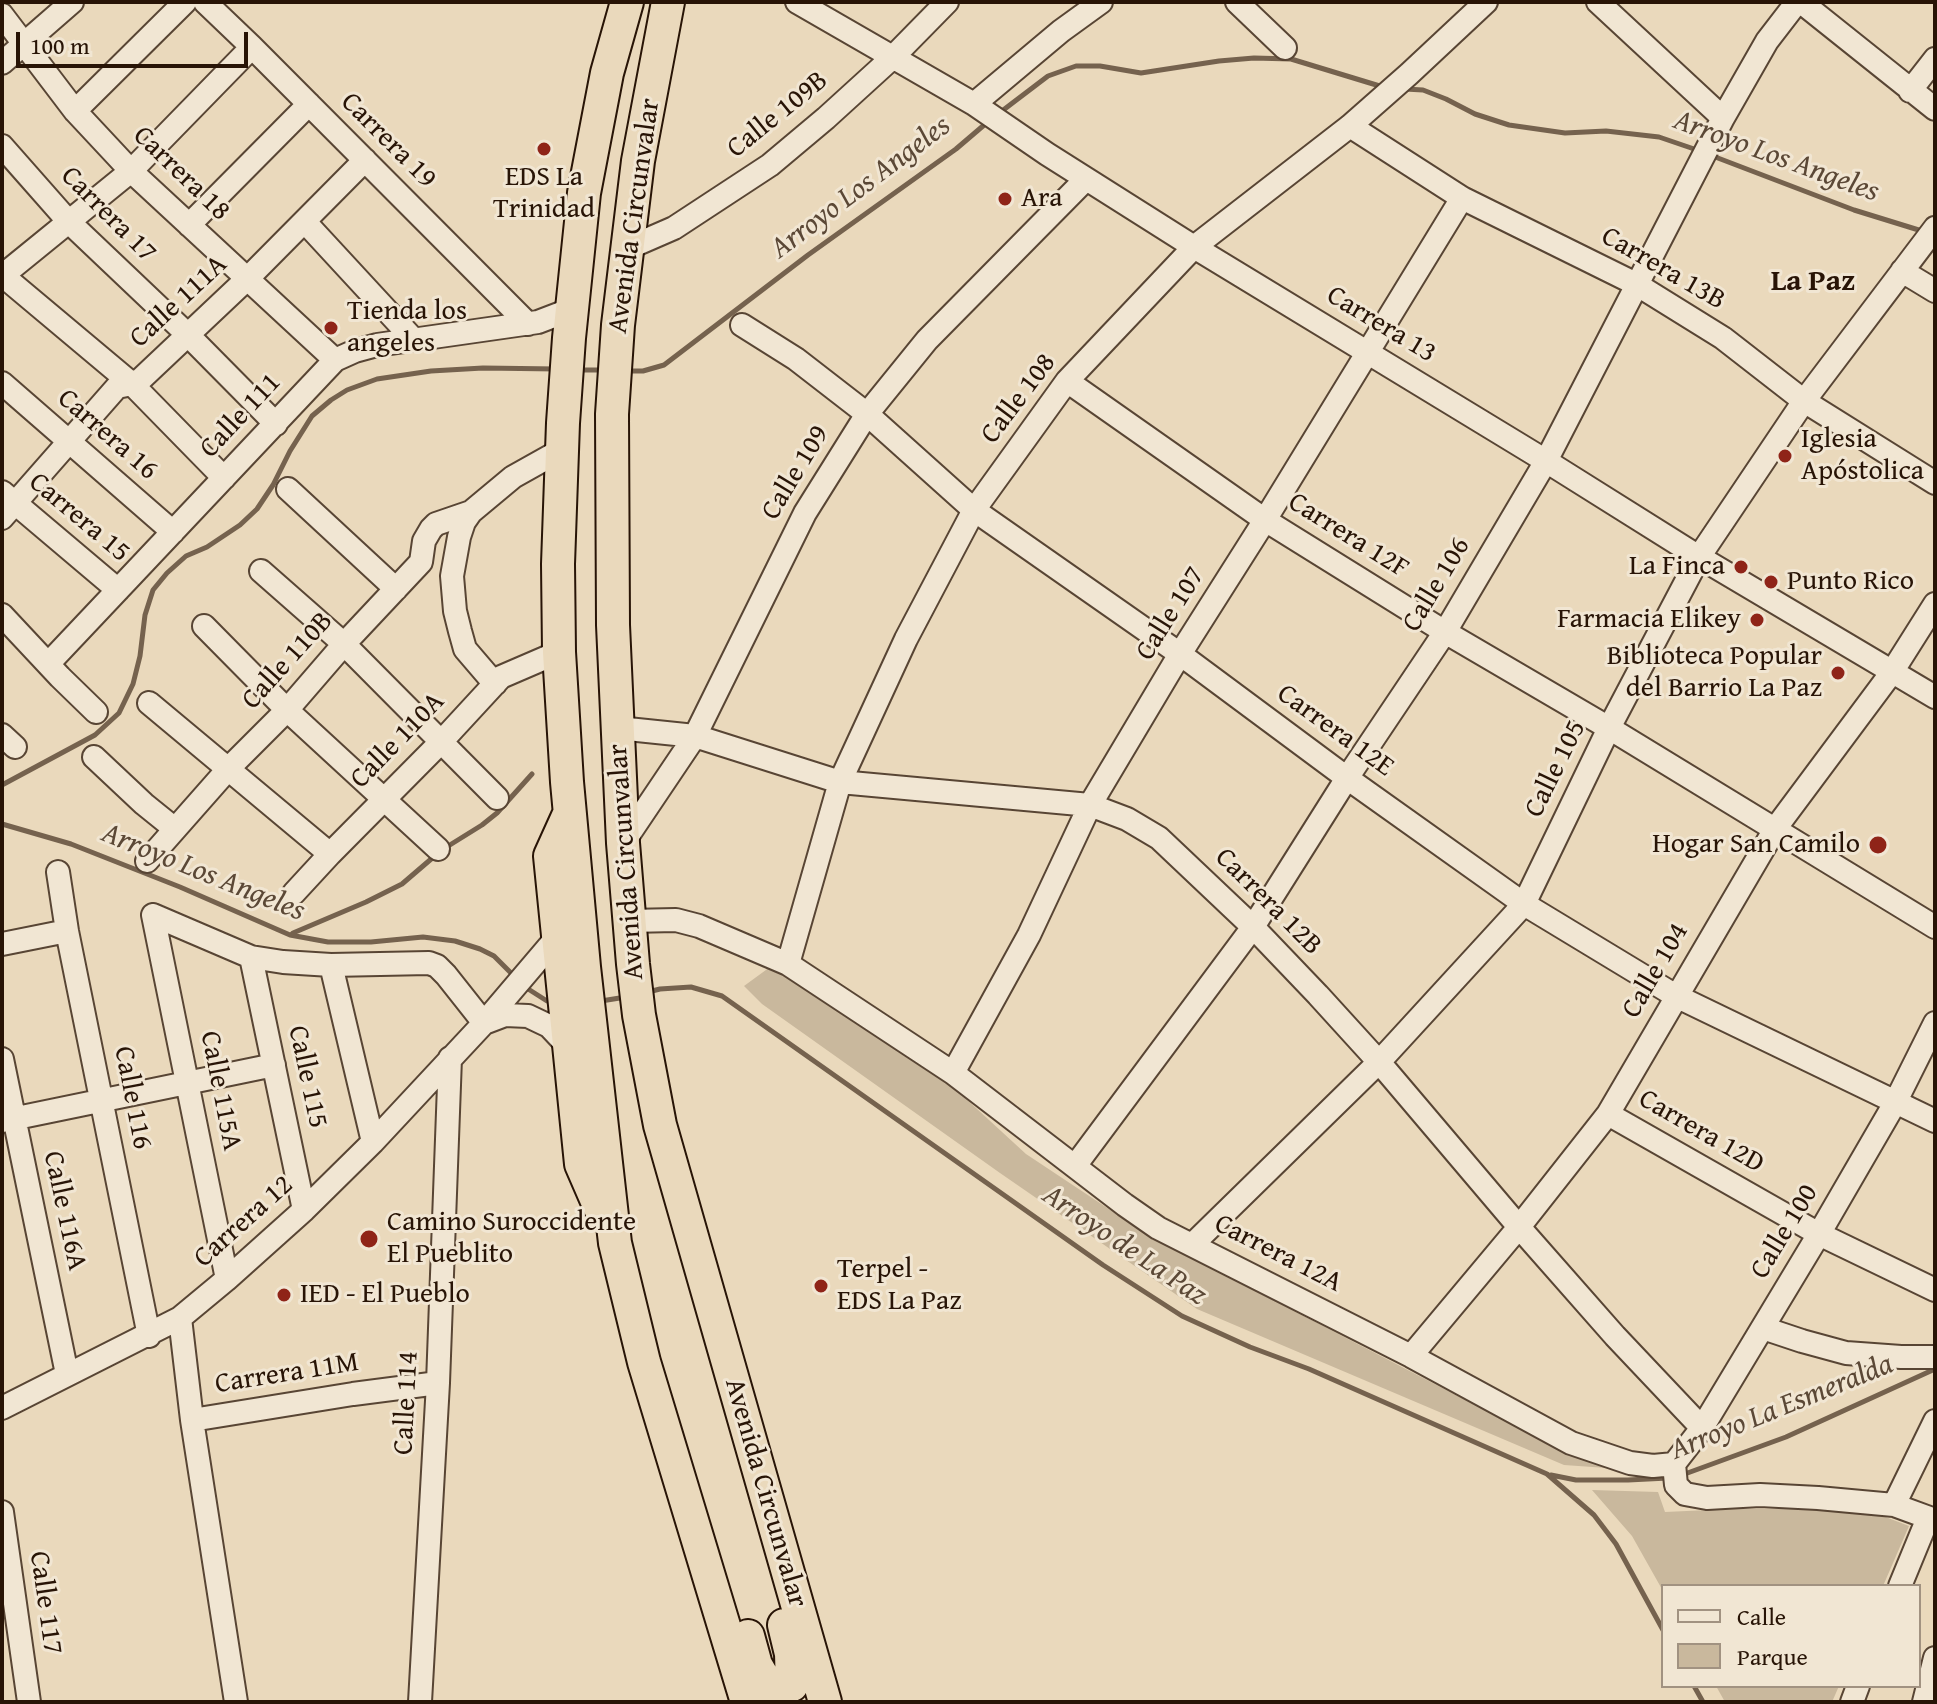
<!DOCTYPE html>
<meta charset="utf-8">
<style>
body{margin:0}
#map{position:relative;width:1937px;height:1704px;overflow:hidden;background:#ead9bc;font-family:"Gentium Book Plus",serif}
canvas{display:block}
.frame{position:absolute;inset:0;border:4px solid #281406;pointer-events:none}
.legend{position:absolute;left:1661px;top:1584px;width:260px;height:104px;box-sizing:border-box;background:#f1e6d3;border:2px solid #a19281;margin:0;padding:10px 14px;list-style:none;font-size:24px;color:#281406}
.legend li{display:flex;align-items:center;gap:16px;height:40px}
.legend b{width:40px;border:2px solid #a19281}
.scale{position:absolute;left:16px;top:32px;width:232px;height:36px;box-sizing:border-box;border:4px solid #281406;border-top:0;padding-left:10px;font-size:24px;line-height:28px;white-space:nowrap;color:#281406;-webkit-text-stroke:6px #f1e6d3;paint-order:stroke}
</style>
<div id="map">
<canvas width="1937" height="1704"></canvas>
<div class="frame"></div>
<ul class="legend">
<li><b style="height:10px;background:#f1e6d3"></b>Calle</li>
<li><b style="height:22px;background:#c9b89d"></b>Parque</li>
</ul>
<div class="scale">100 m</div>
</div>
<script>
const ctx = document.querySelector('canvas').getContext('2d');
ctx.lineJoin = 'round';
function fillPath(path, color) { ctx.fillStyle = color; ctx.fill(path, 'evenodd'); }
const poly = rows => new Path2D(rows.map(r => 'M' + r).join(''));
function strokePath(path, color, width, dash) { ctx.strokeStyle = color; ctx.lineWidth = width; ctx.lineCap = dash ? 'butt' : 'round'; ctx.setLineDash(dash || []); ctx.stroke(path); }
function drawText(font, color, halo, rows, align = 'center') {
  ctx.font = font + ' "Gentium Book Plus",serif'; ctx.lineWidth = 6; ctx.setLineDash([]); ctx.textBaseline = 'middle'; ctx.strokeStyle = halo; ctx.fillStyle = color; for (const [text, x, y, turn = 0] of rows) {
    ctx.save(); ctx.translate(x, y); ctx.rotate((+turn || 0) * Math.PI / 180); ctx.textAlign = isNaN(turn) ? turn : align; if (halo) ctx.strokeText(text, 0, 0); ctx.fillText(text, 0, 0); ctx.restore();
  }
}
fillPath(poly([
 [770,967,781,970,952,1086,1026,1154,1148,1235,1529,1433,1609,1461,1607,1468,1564,1465,1197,1309,1000,1173,762,1004,744,986],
 [1592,1490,1658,1492,1665,1512,1730,1509,1822,1509,1883,1516,1909,1526,1883,1586,1663,1586,1663,1591,1632,1536],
 [1716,1686,1839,1686,1832,1702,1725,1702]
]), '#c9b89d');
strokePath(poly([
 [1405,89,1423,90,1446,99,1475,114,1509,125,1565,133,1606,131,1659,137,1700,151],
 [998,114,1048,76,1076,66,1100,66,1141,73,1219,61,1254,58,1291,59,1383,87],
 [1710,155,1854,210,1922,231],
 [579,370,605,370],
 [627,371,643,371,664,365,808,255,956,149,990,120],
 [2,785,95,735,119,713,133,684,140,656,145,615,153,590,167,573,186,556,207,547,240,525,257,509,273,485,290,451,312,416,331,400,347,390,377,379,431,371,483,368,557,369],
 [2,824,71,844,180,887,290,935,328,942,371,942,423,937,455,941,480,949,494,956,515,977],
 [445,848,482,825,497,813,532,774],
 [293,933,366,902,402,884,437,854],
 [525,987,547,1001,555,1001],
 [648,992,660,989,691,987,722,996,1103,1265,1182,1316,1250,1347,1309,1369,1547,1474,1594,1515,1616,1544,1663,1630],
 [601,1001,626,997],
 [1551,1475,1576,1480,1628,1480,1668,1478],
 [1682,1475,1786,1437,1935,1369],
 [1694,1686,1703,1702]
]), '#75624e', 5);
const minor = poly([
 [205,2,252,47,528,324],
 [797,2,974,104,1047,154,1194,247,1546,461,1699,557,1935,697],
 [1237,2,1285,48],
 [1598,2,1723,118],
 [1801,2,1935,109],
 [2,15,75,111,131,171,335,360],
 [2,63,72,2],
 [1910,91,1935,59],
 [974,104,1061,31,1101,2],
 [75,111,185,2],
 [1350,126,1462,198,1636,284,1723,338,1804,401,1935,483],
 [2,146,69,222,188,335,276,424],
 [305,222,414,340],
 [189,225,309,104],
 [628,248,674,228,770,165,826,118,893,57,947,2],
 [1902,271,1935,291],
 [2,275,132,384,224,478],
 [2,276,131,171,252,47],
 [742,325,796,359,867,414,974,510,1180,654,1347,778,1524,904,1676,996,1935,1121],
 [1067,381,1265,520,1445,632,1609,728,1935,927],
 [2,383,173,532],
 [288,489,396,589],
 [2,492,118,590],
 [2,518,117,387,132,384,141,379,248,278,365,160],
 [261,571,344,644,497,798],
 [2,615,60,677,96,712],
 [204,626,287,710,438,849],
 [48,664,335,360,355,351,377,345,538,322,572,309],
 [495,684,465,649,460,631,455,611,452,576,459,537,464,522,471,512,513,477,563,449],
 [149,703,330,854],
 [618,728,695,736,840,782,1090,805,1127,819,1159,838,1253,927,1318,995,1379,1062,1519,1227,1615,1336,1702,1428],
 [2,735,15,747],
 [94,757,144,804,175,829],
 [623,843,695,736,805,513,867,414,927,340,1086,179],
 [147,861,229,768,287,710,344,644,421,562,424,541,431,529,436,524,471,512],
 [58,872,67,931,149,1336],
 [294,893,330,854,441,742,501,677,559,652],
 [153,915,227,1279],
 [153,915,251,957,283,962,331,965,429,963,437,966,446,975,484,1023],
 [629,921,676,920,699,926,788,964,953,1073,1125,1205,1158,1228,1411,1356,1571,1443,1630,1463,1653,1466,1674,1464],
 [2,944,67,931],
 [251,957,304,1210],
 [788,964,840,782,906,639,974,510,1067,381,1194,247,1350,126,1409,74,1486,2],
 [331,965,373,1142],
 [484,1023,505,1015,528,1016,549,1026,564,1042,568,1054],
 [2,1059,67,1374],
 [953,1073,1029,935,1090,805,1180,654,1265,520,1462,198],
 [1608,1114,1819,1234,1935,1290],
 [2,1121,274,1065],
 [1075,1166,1253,927,1347,778,1445,632,1546,461,1723,118,1767,41,1797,2],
 [1193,1244,1379,1062,1524,904,1609,728,1699,557,1804,401,1935,228],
 [180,1318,192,1420,236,1702],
 [1763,1328,1802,1341,1846,1353,1901,1357,1935,1357],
 [1411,1356,1519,1227,1608,1114,1775,829,1892,672,1935,604],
 [2,1408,180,1318,227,1279,304,1210,373,1142,484,1023,558,936],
 [192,1420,353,1394,438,1383],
 [1674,1464,1702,1428,1819,1234,1895,1103,1935,1023],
 [1674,1464,1676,1485,1685,1494,1707,1498,1760,1495,1818,1498,1894,1505,1935,1520],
 [1894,1505,1935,1421],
 [2,1512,29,1702],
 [1900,1586,1928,1518],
 [420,1702,438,1383,450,1058],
 [1852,1702,1858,1686],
 [1924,1702,1935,1658]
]);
const highway = poly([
 [627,2,607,73,584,193,569,338,563,423,558,564,559,652,567,782,584,967,615,1243,644,1362,747,1702],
 [668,2,638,161,618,325,612,414,613,625,623,843,633,964,639,1015,660,1125,825,1702],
 [569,814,550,856,581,1164,601,1210],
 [748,1636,756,1665,771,1691,792,1685,791,1654,784,1625]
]);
strokePath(minor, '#584534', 26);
strokePath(highway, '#281406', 36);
strokePath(minor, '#f1e6d3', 22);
strokePath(highway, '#ead9bc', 32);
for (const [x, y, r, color] of [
 [544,149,8,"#8f2418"],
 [1005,199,8,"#8f2418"],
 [331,328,8,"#8f2418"],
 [1785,456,8,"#8f2418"],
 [1741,567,8,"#8f2418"],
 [1771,582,8,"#8f2418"],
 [1757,620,8,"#8f2418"],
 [1838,673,8,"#8f2418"],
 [1878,845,10,"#8f2418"],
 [369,1239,10,"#8f2418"],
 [821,1286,8,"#8f2418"],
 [284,1295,8,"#8f2418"]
]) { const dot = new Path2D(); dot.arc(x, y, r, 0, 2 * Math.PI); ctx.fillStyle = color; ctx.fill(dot); strokePath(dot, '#f1e6d3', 3); }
drawText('28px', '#281406', '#f1e6d3', [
 ["Calle 109B",778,115,-39],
 ["Carrera 19",388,141,45],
 ["Carrera 18",181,174,44],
 ["Carrera 17",108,215,45],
 ["Avenida Circunvalar",635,216,-82],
 ["Carrera 13B",1663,269,30],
 ["Calle 111A",179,302,-43],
 ["Carrera 13",1381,325,31],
 ["Calle 108",1019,399,-53],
 ["Calle 111",241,416,-47],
 ["Carrera 16",107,435,41],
 ["Calle 109",796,473,-59],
 ["Carrera 15",79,518,40],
 ["Carrera 12F",1348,536,32],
 ["Calle 106",1437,585,-59],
 ["Calle 107",1171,614,-58],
 ["Calle 110B",288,661,-48],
 ["Carrera 12E",1335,731,36],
 ["Calle 110A",398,741,-46],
 ["Calle 105",1556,769,-64],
 ["Avenida Circunvalar",627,862,-94],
 ["Carrera 12B",1268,902,45],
 ["Calle 104",1656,971,-60],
 ["Calle 115",307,1077,78],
 ["Calle 115A",220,1091,79],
 ["Calle 116",132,1098,79],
 ["Carrera 12D",1701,1132,30],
 ["Calle 116A",64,1211,78],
 ["Carrera 12",244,1222,-42],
 ["Calle 100",1785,1232,-59],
 ["Carrera 12A",1278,1254,27],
 ["Carrera 11M",287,1374,-9],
 ["Calle 114",407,1403,-87],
 ["Avenida Circunvalar",765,1493,74],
 ["Calle 117",45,1603,82]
]);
drawText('28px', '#281406', '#f1e6d3', [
 ["EDS La",544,178,"center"],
 ["Trinidad",544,210,"center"],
 ["Ara",1021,199],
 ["Tienda los",347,312],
 ["angeles",347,344],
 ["Iglesia",1801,440],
 ["Apóstolica",1801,472],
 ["La Finca",1725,567,"right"],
 ["Punto Rico",1787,582],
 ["Farmacia Elikey",1741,620,"right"],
 ["Biblioteca Popular",1822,657,"right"],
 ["del Barrio La Paz",1822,689,"right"],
 ["Hogar San Camilo",1860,845,"right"],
 ["Camino Suroccidente",387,1223],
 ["El Pueblito",387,1255],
 ["Terpel -",837,1270],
 ["EDS La Paz",837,1302],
 ["IED - El Pueblo",300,1295]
], 'left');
drawText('italic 30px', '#5b4836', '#f1e6d3', [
 ["Arroyo Los Angeles",1776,157,20],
 ["Arroyo Los Angeles",861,188,-37],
 ["Arroyo Los Angeles",203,873,22],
 ["Arroyo de La Paz",1124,1246,34],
 ["Arroyo La Esmeralda",1782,1408,-22]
]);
drawText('bold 30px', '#281406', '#f1e6d3', [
 ["La Paz",1813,282]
]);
</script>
